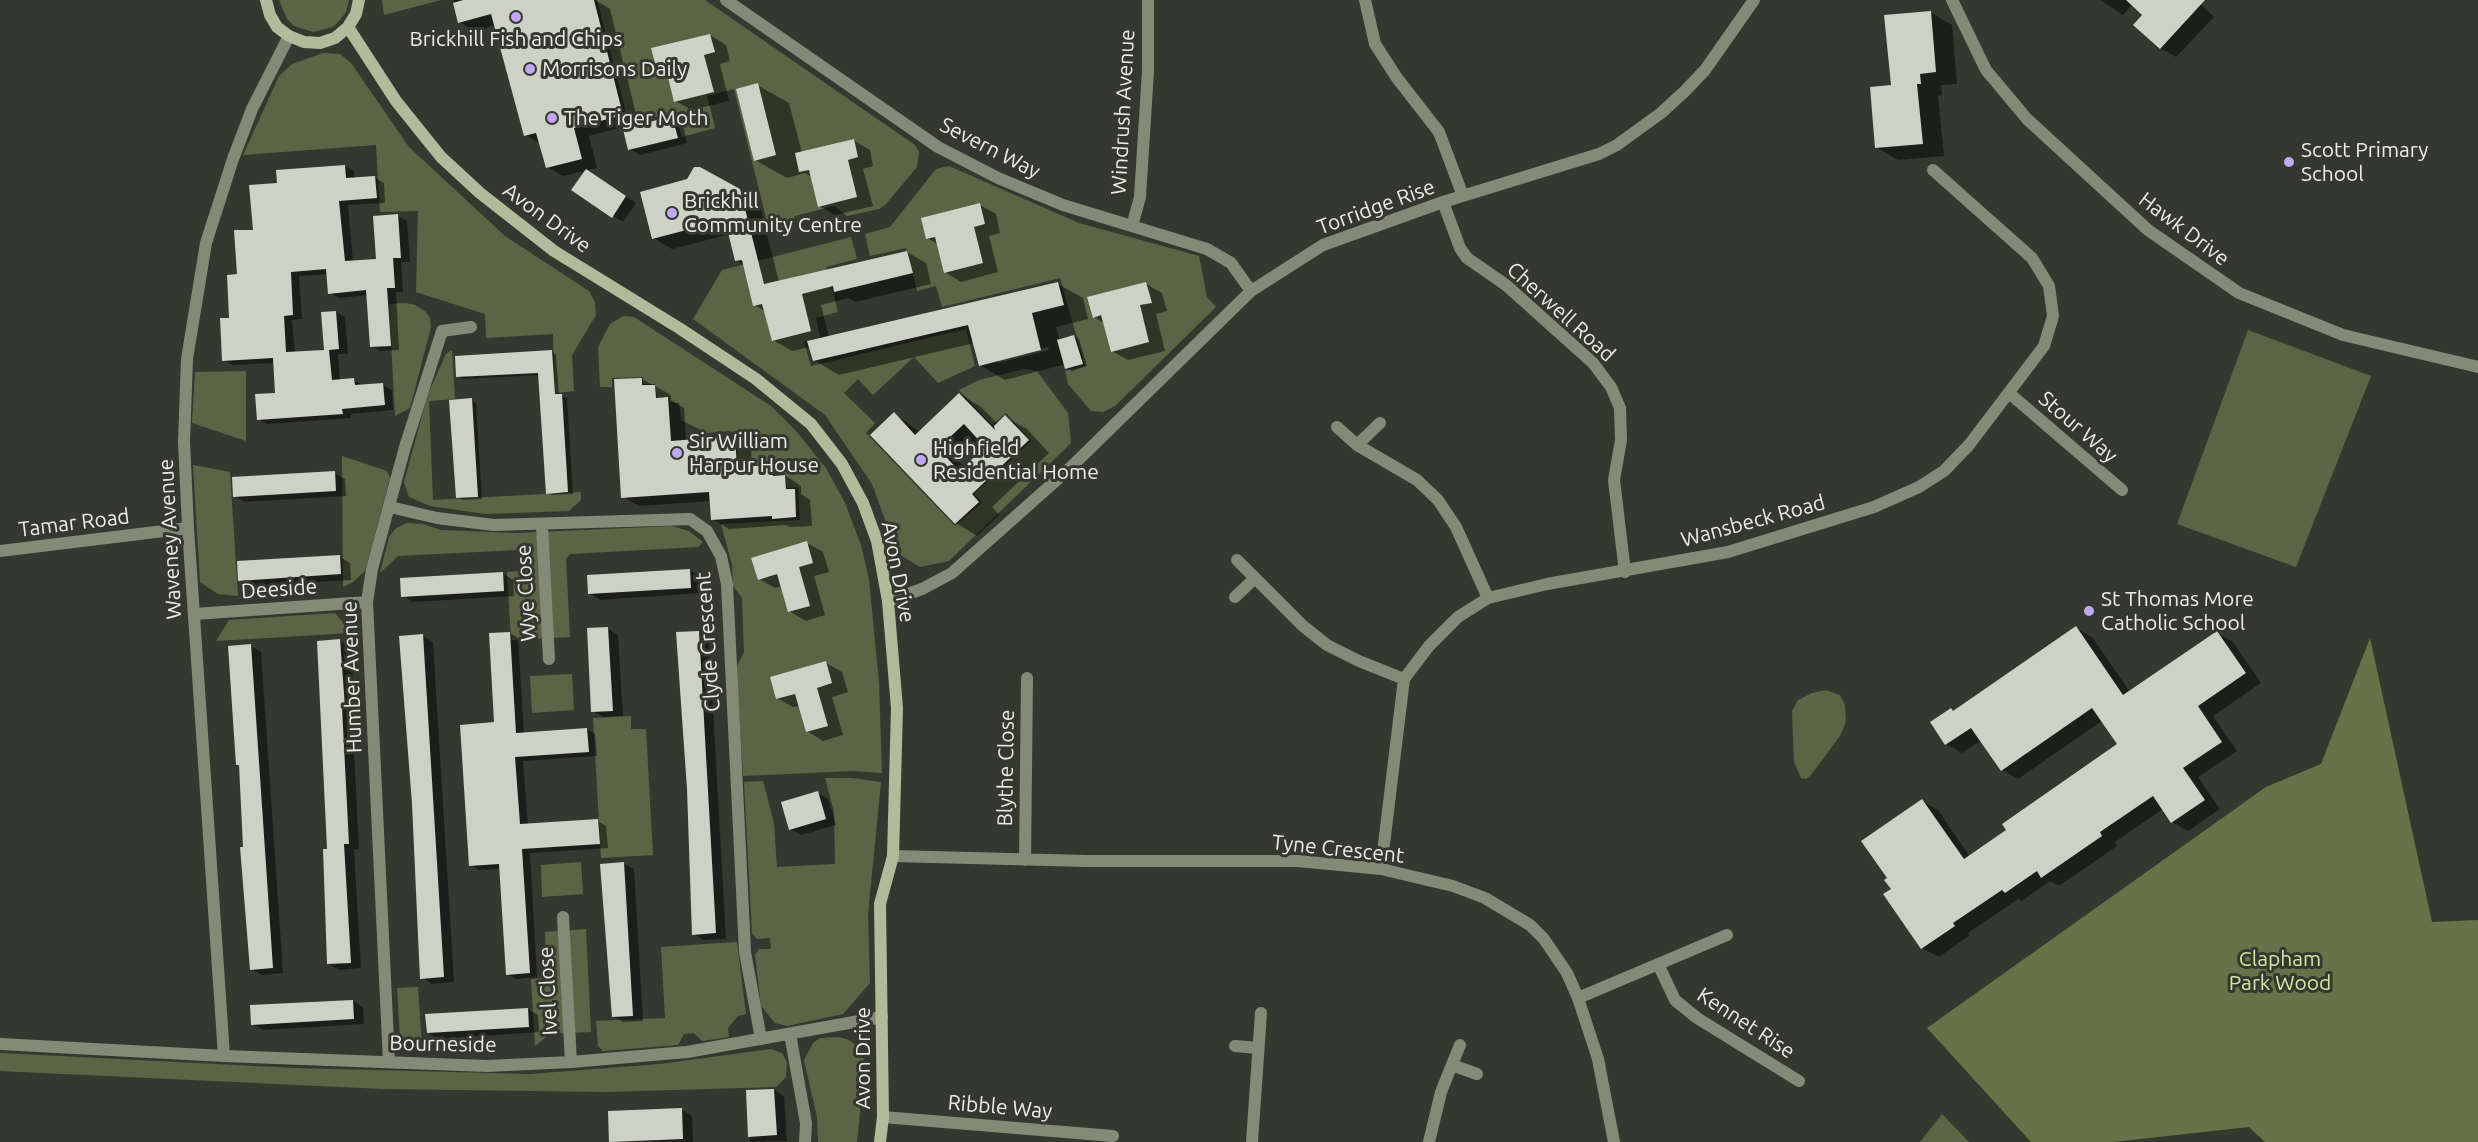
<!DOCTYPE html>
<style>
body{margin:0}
canvas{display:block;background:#35382f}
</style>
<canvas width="2478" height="1142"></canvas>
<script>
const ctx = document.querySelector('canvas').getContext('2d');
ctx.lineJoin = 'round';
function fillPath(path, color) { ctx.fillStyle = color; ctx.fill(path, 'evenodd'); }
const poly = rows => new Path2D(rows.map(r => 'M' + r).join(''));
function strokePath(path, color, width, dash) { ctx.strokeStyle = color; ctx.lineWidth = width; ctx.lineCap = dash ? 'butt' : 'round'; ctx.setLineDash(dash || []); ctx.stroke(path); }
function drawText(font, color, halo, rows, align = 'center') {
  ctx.font = font + ' Ubuntu,sans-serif'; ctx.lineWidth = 6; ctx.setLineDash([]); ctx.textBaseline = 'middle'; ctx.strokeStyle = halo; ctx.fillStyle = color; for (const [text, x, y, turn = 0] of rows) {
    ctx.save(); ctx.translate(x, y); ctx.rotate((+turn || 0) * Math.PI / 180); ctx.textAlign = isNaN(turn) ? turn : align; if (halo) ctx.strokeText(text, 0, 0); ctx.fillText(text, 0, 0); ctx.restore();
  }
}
fillPath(poly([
 [279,0,349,0,346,12,340,20,333,27,313,32,294,26,287,19],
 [382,0,441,0,384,15],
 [597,0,705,0,915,145,919,152,917,167,886,204,879,209,847,216,834,206,795,216,785,233,777,235,768,226,734,89,707,96,715,128,682,137,675,112,629,124],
 [323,53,340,54,351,63,409,147,505,236,589,291,595,302,596,315,572,355,574,391,555,393,553,334,486,338,485,314,416,292,418,211,380,212,376,145,243,155,279,76,292,64],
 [949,166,1079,223,1199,256,1207,297,1216,307,1115,406,1103,412,1091,411,1068,384,1065,371,1085,366,1060,278,942,307,936,286,917,291,906,248,870,256,865,234,890,227,936,169],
 [851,237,857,259,826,267,838,312,816,318,820,337,804,342,811,366,966,329,975,366,938,383,914,357,873,395,858,379,844,393,875,423,866,433,955,526,982,502,974,494,1031,441,1006,413,992,425,959,390,979,380,1024,369,1037,371,1068,413,1071,443,949,561,920,567,897,553,872,484,825,415,693,319,722,270],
 [406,303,415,305,426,312,430,318,431,327,410,408,395,416,389,304],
 [623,316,634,317,771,406,796,431,826,468,845,503,861,545,869,579,879,683,882,773,853,771,743,776,736,668,744,652,742,598,733,586,732,565,721,524,800,520,798,487,787,488,785,474,774,475,772,464,738,465,736,434,730,431,707,433,681,420,679,403,670,402,669,397,657,397,655,384,643,384,643,377,612,378,612,387,600,387,598,347,610,324],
 [2248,330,2371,376,2296,567,2177,524],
 [452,350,455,399,429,401,433,500,581,492,581,500,569,511,486,514,430,506,409,497,404,482,428,394,446,354],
 [246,371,246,441,192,423,195,372],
 [342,456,387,471,390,478,365,571,353,582,343,587],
 [193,465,230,472,238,596,218,594,200,582],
 [407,523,423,524,441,530,516,533,672,526,689,531,703,542,698,547,570,554,566,559,570,637,511,640,507,572,519,571,518,550,398,556,380,573,389,537,396,528],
 [335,613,352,633,216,641,229,620],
 [572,674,574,710,532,713,530,676],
 [1826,690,1840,695,1845,705,1846,722,1840,736,1811,775,1806,779,1801,778,1794,762,1792,711,1798,700,1812,693],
 [631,716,631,729,646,729,653,855,601,858,593,718],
 [825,778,852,778,881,782,868,914,870,983,843,1014,787,1026,775,1023,761,1006,755,955,759,949,771,949,770,938,757,939,752,933,744,782,763,781,774,823,777,867,835,864,834,812],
 [581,862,583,894,542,897,541,865],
 [586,929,591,1032,550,1034,535,1046,531,979,547,978,545,932],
 [737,942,746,1014,738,1016,728,1028,729,1037,702,1041,694,1033,684,1034,678,1045,603,1051,598,1046,596,1021,665,1018,661,947],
 [418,987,422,1046,400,1037,397,988],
 [839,1037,849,1040,857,1046,865,1062,857,1142,818,1142,817,1117,804,1060,813,1043,820,1038],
 [771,1049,782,1053,787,1062,786,1077,776,1087,606,1092,383,1089,0,1071,0,1053,295,1068,530,1074,660,1064],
 [1942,1114,1969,1142,1920,1142]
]), '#5c6446');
fillPath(poly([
 [2370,638,2432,922,2478,920,2478,1142,2265,1142,2249,1127,2113,1142,2031,1142,1927,1028,2266,787,2321,764]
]), '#687249');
fillPath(poly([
 [454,0,595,0,610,9,639,126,672,118,683,124,687,143,640,155,630,149,624,127,589,136,597,168,563,176,547,167,541,144,525,135,496,25,475,31,459,22],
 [2100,0,2196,0,2214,17,2176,57,2160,48,2144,15,2133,4,2123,15],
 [1930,12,1952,25,1957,84,1941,85,1942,95,1938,96,1944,156,1898,160,1877,148,1892,87],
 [710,35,726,45,730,61,720,64,729,101,692,110,675,101,668,72,657,66],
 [757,85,789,103,802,153,853,140,870,150,873,166,863,169,873,206,835,215,819,206,812,177,805,173,787,178,755,160],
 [345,166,354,171,355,179,375,178,384,183,385,203,348,205,353,262,378,261,398,216,407,221,410,262,401,262,403,292,396,292,399,350,380,351,371,346,368,295,339,298,330,293,328,274,299,276,302,319,292,320,295,353,326,351,336,312,345,317,348,354,338,354,340,381,354,380,363,385,383,385,392,390,393,410,351,414,351,418,267,424,258,419,277,394,274,363,233,365,224,360,238,276,254,231,278,184],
 [597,177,636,203,623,222,613,216],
 [739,191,759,202,779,282,907,252,926,263,931,284,855,302,848,298,821,305,829,338,1058,284,1083,298,1088,319,1056,327,1060,340,1074,336,1079,339,1087,366,1072,371,1067,368,1066,364,1005,380,980,365,974,343,839,375,814,360,810,347,792,351,773,340,766,312,755,305,745,266,736,260,730,234,672,249,653,238],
 [1048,347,1049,350,998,363,998,360],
 [980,205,996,214,1000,233,989,236,998,272,961,282,945,272,938,244,927,238],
 [1146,284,1162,293,1167,311,1156,314,1165,351,1128,360,1112,351,1104,323,1094,317],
 [552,352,556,355,559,395,567,398,573,494,552,495,548,493,540,375,462,379,458,376],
 [642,379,671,395,671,400,684,408,686,441,735,438,751,447,752,467,771,466,801,486,801,494,810,500,812,526,790,527,786,525,729,529,712,519,711,501,639,506,623,497],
 [960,394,981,407,998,424,1005,417,1027,429,1049,453,992,507,999,515,977,536,956,523,872,435,894,414,920,432],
 [981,441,987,447,965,468,958,461],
 [471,400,476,403,482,499,462,500,457,497],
 [334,473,345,479,346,496,245,502,235,496],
 [807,543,823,552,829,572,814,576,825,615,806,621,789,611,782,586,775,588,759,579],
 [340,557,350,563,351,580,250,586,239,580],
 [690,570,700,576,701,593,600,600,590,593],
 [502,573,513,580,514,596,413,602,403,596],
 [2076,628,2092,637,2130,692,2217,633,2233,642,2261,683,2213,716,2237,751,2198,777,2220,809,2188,831,2172,822,2163,809,2115,842,2117,846,2059,886,2050,881,2022,901,2018,899,1968,933,1970,935,1939,957,1922,948,1893,889,1922,801,1938,810,1970,857,2009,831,2119,745,2102,721,2018,779,2002,770,1982,740,1962,753,1946,744,1951,710,1955,712],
 [608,629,618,635,623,716,603,717,593,711],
 [698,632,709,638,726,939,704,940,694,934],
 [510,633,518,638,524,734,587,729,595,734,597,756,523,761,528,825,598,821,606,826,608,848,530,853,537,977,516,979,507,974,501,869,479,870,471,865],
 [423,636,433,642,454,982,432,984,422,978],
 [340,641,351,647,355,712,352,712,359,849,354,850,361,968,339,970,329,964,329,850],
 [251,646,261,652,283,973,262,975,251,969,245,848],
 [826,663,842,672,848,692,832,697,843,735,823,741,807,731,800,706,793,707,777,698],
 [818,793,828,799,836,825,801,835,790,829],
 [623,863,634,869,643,1021,623,1022,613,1016],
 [353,1001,363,1007,364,1024,263,1030,253,1024],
 [528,1009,538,1015,539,1032,439,1039,428,1033],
 [774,1090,784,1096,787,1141,750,1142,747,1092],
 [682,1110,692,1116,693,1142,610,1141]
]), '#0007');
fillPath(poly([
 [463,0,594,0,623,115,574,128,582,159,546,168,536,133,524,136,491,14,458,23,453,3],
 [2126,0,2205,0,2160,49,2133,25,2142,15],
 [1931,11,1936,72,1920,74,1921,84,1917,84,1923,144,1875,148,1870,87,1891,85,1884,15],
 [710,34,715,52,704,55,714,92,674,102,665,65,656,67,651,48],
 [758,83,776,155,754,161,736,89],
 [672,116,678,138,628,150,623,129],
 [854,139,858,157,848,160,857,197,818,207,809,170,799,172,795,153],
 [345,165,346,178,375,176,377,198,339,201,345,261,376,259,373,216,398,214,401,258,393,258,395,288,387,288,391,346,370,347,366,290,328,294,326,269,291,272,293,315,284,316,286,352,324,350,321,312,336,311,339,349,329,350,332,380,354,378,355,385,383,383,385,405,342,409,343,414,257,420,255,394,275,393,273,358,222,361,220,318,229,318,227,275,237,274,234,230,253,230,249,185,277,183,276,170],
 [694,167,700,167,740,189,764,284,907,251,913,273,834,292,833,286,802,294,811,331,772,341,762,304,753,306,742,260,735,261,725,220,652,239,640,192,687,179],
 [586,169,626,196,612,218,571,190],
 [980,203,985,224,974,227,983,263,944,273,935,237,926,239,921,218],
 [1058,282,1064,305,1032,313,1041,350,979,366,968,325,813,361,807,341],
 [1146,282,1152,303,1140,305,1149,342,1111,352,1101,315,1093,318,1087,297],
 [1074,335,1083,364,1065,369,1057,340],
 [552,350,555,394,562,394,568,492,546,494,538,373,456,377,455,356],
 [642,378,642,385,655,385,656,398,668,397,671,441,735,436,737,467,772,465,773,476,785,475,786,489,795,489,796,517,772,519,772,516,711,520,709,492,621,498,614,379],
 [959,393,995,430,994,426,1005,415,1029,440,972,494,979,502,955,524,870,435,894,412,915,435],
 [964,424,985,447,959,471,938,448],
 [472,398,478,497,456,498,449,400],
 [335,471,336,491,233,497,232,477],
 [807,541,813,563,799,567,810,606,788,612,777,574,758,580,751,558],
 [340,555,341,574,238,581,237,561],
 [690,569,691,588,588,594,587,575],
 [503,572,504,591,401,597,400,578],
 [2076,626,2123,695,2217,631,2246,673,2198,706,2222,742,2183,768,2205,800,2171,823,2153,796,2100,832,2102,836,2041,878,2037,871,2005,893,2002,890,1953,923,1955,926,1921,949,1883,894,1891,889,1884,880,1887,878,1861,841,1922,799,1964,859,2006,830,2002,824,2117,744,2092,708,2001,771,1971,728,1945,745,1930,722,1951,708,1953,711],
 [608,627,613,711,591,712,587,628],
 [699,631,716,933,692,935,687,789,676,632],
 [510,632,516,733,587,728,589,752,515,757,520,824,598,819,600,844,522,849,530,973,506,975,499,864,469,866,460,725,494,722,489,633],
 [423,634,444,977,420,979,412,804,399,636],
 [340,639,345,707,342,707,349,844,344,844,351,963,327,964,323,849,327,849,317,641],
 [251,644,273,968,250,970,240,847,243,847,239,765,236,765,228,646],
 [826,661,832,683,817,688,828,726,806,732,795,694,776,699,770,677],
 [818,791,826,819,789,830,781,802],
 [624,862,633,1016,612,1017,600,864],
 [353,1000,354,1019,251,1025,250,1005],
 [528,1008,529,1027,427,1033,425,1014],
 [774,1089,777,1135,748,1137,746,1090],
 [682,1108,683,1139,609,1142,608,1111]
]), '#ced1c6');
strokePath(poly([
 [726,0,938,147,998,178,1063,205,1207,249,1231,263,1251,291],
 [1365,0,1375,44,1397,78,1439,132,1463,196],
 [1952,0,1986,70,2027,119,2148,230,2239,293,2343,335,2478,367],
 [1443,202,1460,248,1467,258,1506,285,1593,363,1611,387,1620,408,1621,440,1614,480,1625,572],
 [1132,226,1140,197,1148,71,1148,0],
 [2009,393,2122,490],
 [1337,427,1357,445,1417,480,1438,500,1456,527,1488,598],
 [1357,445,1380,423],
 [390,507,437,518,494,525,690,519,707,531,721,556,727,584,745,952,761,1039],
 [542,525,549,659],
 [0,551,188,528],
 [1237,560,1303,626,1327,645,1359,661,1404,679],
 [1235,597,1255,578],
 [888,601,922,589,952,573,1069,469,1251,291,1323,245,1443,202,1599,154,1617,145,1661,113,1685,91,1705,70,1754,0],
 [194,614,367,602],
 [893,856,1087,861,1298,861,1381,869,1453,886,1485,898,1530,925,1544,939,1567,973,1578,998,1598,1059,1614,1142],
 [1025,860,1027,678],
 [1381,869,1404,679,1429,646,1458,617,1488,598,1547,584,1728,552,1874,507,1919,487,1944,471,1969,445,2044,346,2053,316,2049,286,2032,258,1933,170],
 [563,917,571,1062],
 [1658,964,1675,1000,1697,1018,1799,1081],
 [1578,998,1727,935],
 [790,1034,806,1123,805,1142],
 [0,1044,224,1056,487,1066,571,1062,687,1052,882,1017],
 [1235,1046,1258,1048],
 [224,1056,188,528,184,442,187,359,206,243,233,159,252,109,289,36],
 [389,1062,367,602,372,569,405,447,442,331,471,327],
 [1452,1065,1477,1074],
 [883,1117,1113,1136],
 [1252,1142,1261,1013],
 [1429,1142,1441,1092,1460,1045]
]), '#858a78', 12);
strokePath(poly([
 [266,0,270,15,277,27,289,36,304,42,320,43,335,38,348,27,356,14,359,0],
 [348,27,396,101,441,157,480,193,554,251,679,328,756,379,811,424,842,464,863,503,877,541,888,601,897,708,893,856,880,904,883,1117,880,1142]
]), '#b2ba9c', 12);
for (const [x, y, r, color] of [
 [516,17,6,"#c2a8f3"],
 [530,69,6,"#c2a8f3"],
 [552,118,6,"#c2a8f3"],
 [2289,162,6,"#c2a8f3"],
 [672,213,6,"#c2a8f3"],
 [677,453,6,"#c2a8f3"],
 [921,460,6,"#c2a8f3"],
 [2089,611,6,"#c2a8f3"]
]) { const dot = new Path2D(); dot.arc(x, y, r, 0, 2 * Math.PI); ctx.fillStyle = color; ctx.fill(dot); strokePath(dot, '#35382f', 2); }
drawText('21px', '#ebece7', '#35382f', [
 ["Brickhill Fish and Chips",516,39,"center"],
 ["Morrisons Daily",542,69],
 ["The Tiger Moth",564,118],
 ["Scott Primary",2301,150],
 ["School",2301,174],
 ["Brickhill",684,201],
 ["Community Centre",684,225],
 ["Sir William",689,441],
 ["Harpur House",689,465],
 ["Highfield",933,448],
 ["Residential Home",933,472],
 ["St Thomas More",2101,599],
 ["Catholic School",2101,623]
], 'left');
drawText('21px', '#ebece7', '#35382f', [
 ["Windrush Avenue",1123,112,-87],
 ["Severn Way",990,148,27],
 ["Torridge Rise",1376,207,-20],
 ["Avon Drive",547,218,36],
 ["Hawk Drive",2184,229,37],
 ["Cherwell Road",1561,312,42],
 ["Stour Way",2078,427,41],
 ["Wansbeck Road",1753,521,-15],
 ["Tamar Road",74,523,-7],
 ["Waveney Avenue",170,539,-93],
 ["Avon Drive",898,572,79],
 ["Deeside",279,589,-4],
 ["Wye Close",526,593,-93],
 ["Clyde Crescent",708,642,-94],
 ["Humber Avenue",352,677,-92],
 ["Blythe Close",1006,768,-89],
 ["Tyne Crescent",1338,849,6],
 ["Ivel Close",548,991,-93],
 ["Kennet Rise",1746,1023,33],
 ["Bourneside",443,1044,1],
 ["Avon Drive",863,1058,-90],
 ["Ribble Way",1000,1107,5]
]);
drawText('21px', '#d3e5a0', '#35382f', [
 ["Clapham",2280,959],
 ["Park Wood",2280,983]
]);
</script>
